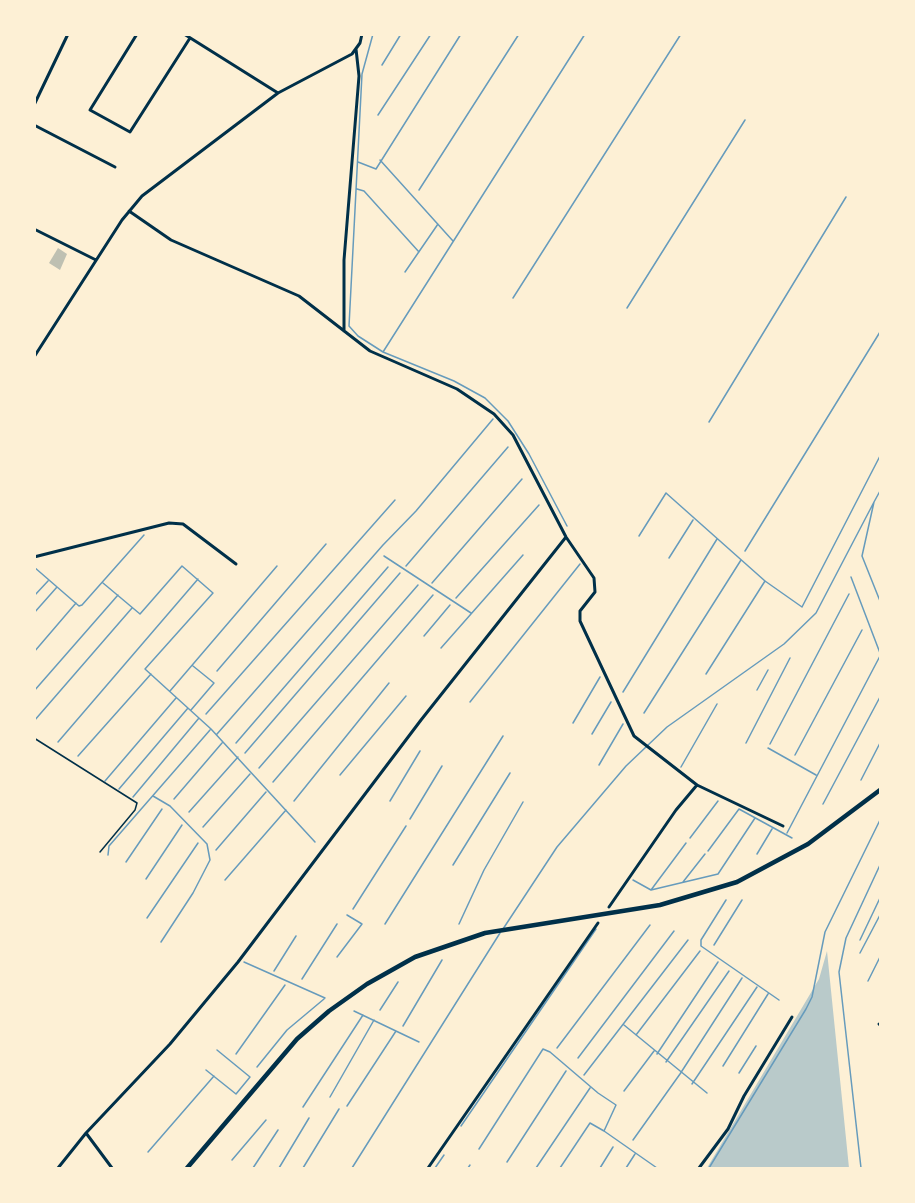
<!DOCTYPE html>
<style>
body{margin:0}
#map{position:relative;width:915px;height:1203px;overflow:hidden;background:#fdf0d5;font-family:Helvetica,sans-serif}
canvas{display:block}
.frame{position:absolute;inset:0;border:36px solid #fdf0d5;pointer-events:none}
</style>
<div id="map">
<canvas width="915" height="1203"></canvas>
<div class="frame"></div>
</div>
<script>
const ctx = document.querySelector('canvas').getContext('2d');
ctx.lineJoin = 'round';
function fillPath(path, color) { ctx.fillStyle = color; ctx.fill(path, 'evenodd'); }
const poly = rows => new Path2D(rows.map(r => 'M' + r).join(''));
function strokePath(path, color, width, dash) { ctx.strokeStyle = color; ctx.lineWidth = width; ctx.lineCap = dash ? 'butt' : 'round'; ctx.setLineDash(dash || []); ctx.stroke(path); }
fillPath(poly([
 [827,951,849,1168,707,1168,819,979]
]), '#b9caca');
strokePath(poly([
 [373,34,362,74,349,326,358,336,383,352,454,381,485,398,508,421,529,454,567,526],
 [382,65,401,34],
 [378,115,431,34],
 [380,160,453,241],
 [358,162,376,169,461,34],
 [357,189,364,191,419,252],
 [419,190,519,34],
 [405,272,438,224],
 [513,298,681,34],
 [627,308,745,120],
 [383,352,585,34],
 [709,422,846,197],
 [880,491,874,502,862,556,880,601],
 [639,536,666,493,765,581,802,607,880,456],
 [745,551,880,332],
 [880,555,880,553],
 [384,556,471,613],
 [669,558,693,520],
 [406,566,508,447],
 [34,567,79,606,82,605,144,535],
 [851,577,880,653],
 [103,583,140,614,182,566,213,593,145,669,211,729,315,842],
 [432,583,522,479],
 [34,596,48,581],
 [456,598,539,505],
 [34,613,57,587],
 [424,636,450,605],
 [441,648,523,555],
 [34,652,76,603],
 [217,671,326,544],
 [706,674,765,581],
 [757,690,768,670],
 [34,691,118,595],
 [170,691,277,566],
 [623,692,717,539],
 [470,702,580,564],
 [191,710,214,683,193,666],
 [644,713,741,560],
 [206,714,395,500],
 [34,721,132,608],
 [573,723,600,677],
 [217,734,383,545,416,511,493,419],
 [592,734,611,702],
 [58,742,198,579],
 [236,743,388,567],
 [746,743,790,658],
 [770,744,849,594],
 [768,748,816,775],
 [245,753,400,573],
 [795,755,862,630],
 [78,756,151,674],
 [599,765,623,724],
 [681,767,717,704],
 [259,768,418,585],
 [340,775,406,696],
 [861,780,880,743],
 [105,781,176,698],
 [273,782,433,595],
 [119,789,188,708],
 [153,796,170,806,207,844,210,860,193,893,161,942],
 [133,797,199,718],
 [174,799,222,743],
 [294,801,389,683],
 [390,801,420,751],
 [823,804,880,697],
 [189,812,238,757],
 [410,819,442,766],
 [203,827,250,774],
 [787,833,880,656],
 [690,838,718,801],
 [216,850,266,792],
 [708,851,739,809,792,838],
 [757,854,772,829],
 [108,855,109,846,210,730],
 [126,862,162,809],
 [453,865,510,773],
 [146,879,182,825],
 [225,880,286,810],
 [633,880,651,890,718,874,755,818],
 [683,882,705,854],
 [651,890,686,843],
 [726,900,701,940,701,946,779,1000],
 [353,909,406,826],
 [147,918,198,843],
 [385,924,503,736],
 [459,924,484,870,523,802],
 [503,929,557,847,626,766,667,727,784,644,816,613,874,502],
 [860,940,880,898],
 [714,945,742,900],
 [860,953,880,915],
 [337,957,362,924,347,915],
 [244,962,325,998],
 [274,971,296,936],
 [302,979,337,924],
 [868,981,880,957],
 [380,1010,398,982],
 [354,1011,419,1042],
 [624,1025,707,1093],
 [403,1026,442,960],
 [636,1035,700,951],
 [557,1048,650,925],
 [236,1054,285,985],
 [657,1054,718,962],
 [578,1058,674,931],
 [666,1062,729,971],
 [723,1066,768,994],
 [257,1067,287,1030,324,999],
 [206,1070,236,1094,250,1077,217,1050],
 [739,1073,756,1046],
 [584,1075,688,940],
 [692,1084,757,987],
 [624,1091,654,1051],
 [330,1097,374,1020],
 [347,1106,396,1031],
 [303,1107,363,1015],
 [461,1126,596,929],
 [633,1140,680,1074,742,978],
 [479,1149,543,1049,550,1052,598,1093,616,1105,604,1131,657,1168],
 [148,1152,214,1076],
 [232,1160,266,1120],
 [507,1162,566,1071],
 [253,1168,278,1130],
 [279,1168,309,1118],
 [303,1168,339,1109],
 [352,1168,500,933],
 [435,1168,444,1155],
 [468,1168,470,1165],
 [498,1168,499,1168],
 [536,1168,590,1088],
 [560,1168,590,1123,604,1131],
 [600,1168,613,1147],
 [626,1168,635,1154],
 [709,1168,806,1009,812,997,825,932,880,820],
 [861,1168,839,972,846,938,880,865]
]), '#669bbc', 1.5);
fillPath(poly([
 [58,248,67,254,60,270,49,263]
]), '#bec0b2');
strokePath(poly([
 [34,738,137,803,135,810,100,852]
]), '#003049', 1.5);
strokePath(poly([
 [137,34,90,110,130,132,190,38],
 [184,34,278,93],
 [34,105,68,34],
 [34,125,115,167],
 [129,211,171,240,299,296,370,351,457,389,494,414,513,435,566,537,594,578,595,592,580,611,580,621,634,736,697,785,783,826],
 [34,229,96,260],
 [344,331,344,260,359,76,356,49],
 [34,357,122,220,142,196,278,93,352,54,360,43,362,34],
 [34,557,169,523,183,524,236,564],
 [609,907,676,810,697,785],
 [879,1024,880,1025],
 [86,1133,112,1168],
 [58,1168,86,1133,170,1044,238,962,421,720,566,537],
 [428,1168,598,923],
 [699,1168,728,1129,744,1096,792,1017]
]), '#003049', 3);
strokePath(poly([
 [187,1168,297,1039,329,1011,367,984,415,957,485,933,660,905,737,882,808,844,880,790]
]), '#003049', 4.5);
</script>
